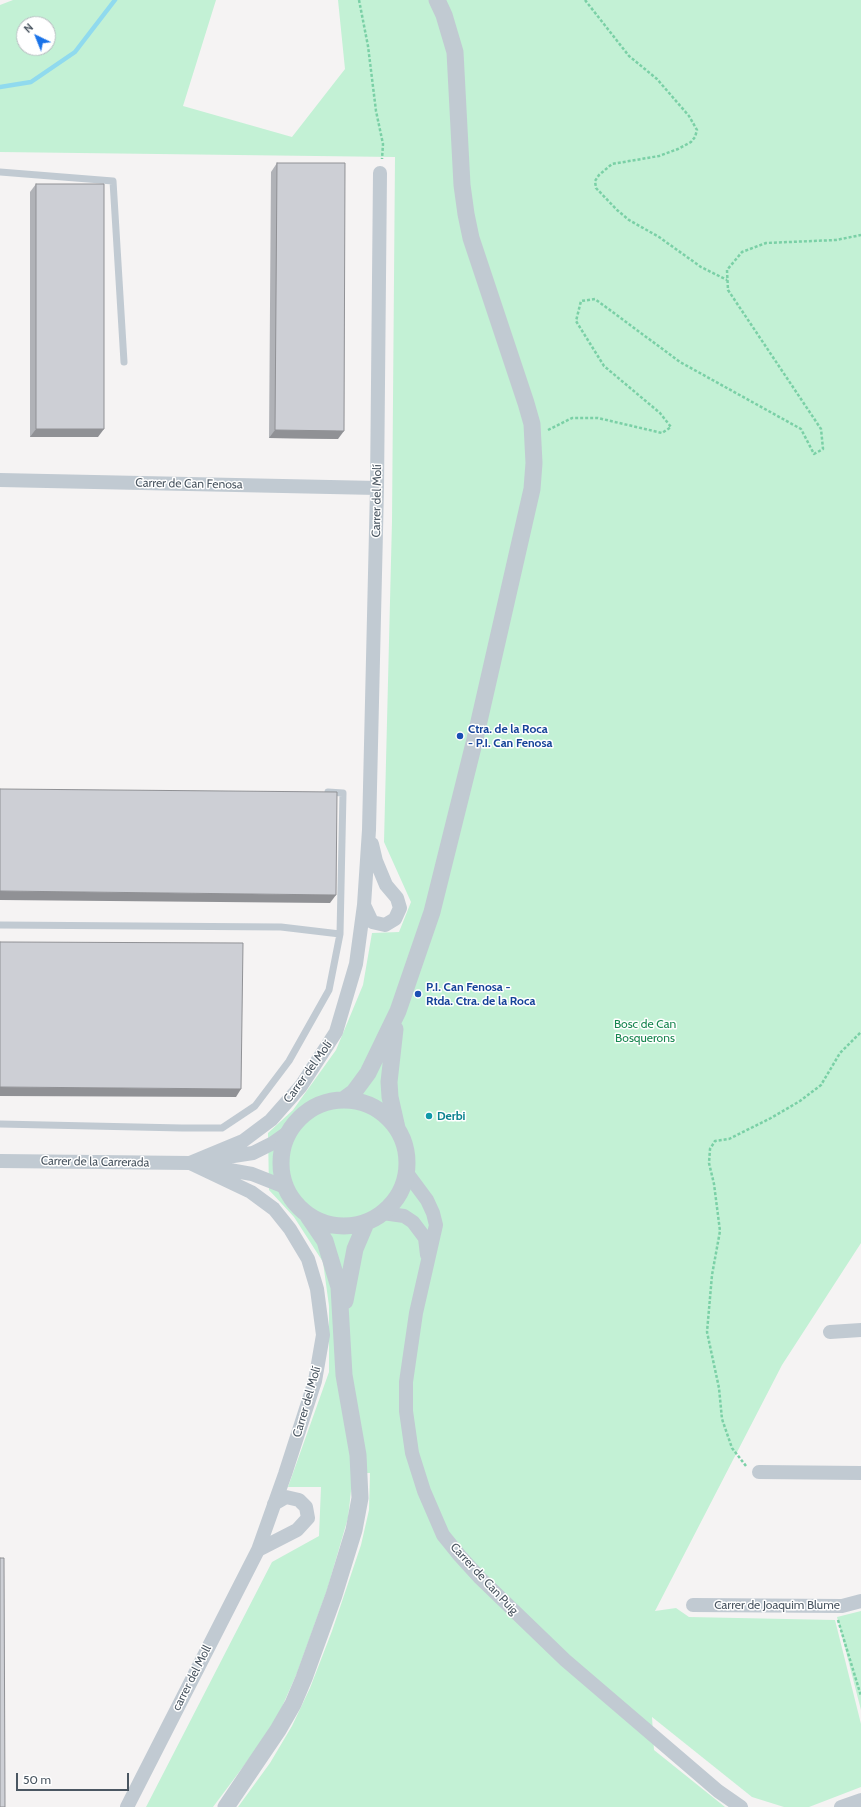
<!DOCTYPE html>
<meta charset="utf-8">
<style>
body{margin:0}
#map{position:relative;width:861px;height:1807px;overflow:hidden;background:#f5f3f3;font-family:Cabin,sans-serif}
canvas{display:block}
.north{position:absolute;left:16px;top:16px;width:40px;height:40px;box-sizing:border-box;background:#fff;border:1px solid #b7bbc0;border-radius:50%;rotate:317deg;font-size:11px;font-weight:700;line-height:16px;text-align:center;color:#4a5661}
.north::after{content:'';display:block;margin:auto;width:14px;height:18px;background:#1a73e8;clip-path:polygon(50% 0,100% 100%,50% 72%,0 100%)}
.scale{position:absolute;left:16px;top:1773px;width:113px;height:18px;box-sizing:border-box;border:2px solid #4a5661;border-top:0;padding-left:5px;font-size:12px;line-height:14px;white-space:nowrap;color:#4a5661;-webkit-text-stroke:3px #fff;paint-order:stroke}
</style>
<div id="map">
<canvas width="861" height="1807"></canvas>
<div class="north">N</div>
<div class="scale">50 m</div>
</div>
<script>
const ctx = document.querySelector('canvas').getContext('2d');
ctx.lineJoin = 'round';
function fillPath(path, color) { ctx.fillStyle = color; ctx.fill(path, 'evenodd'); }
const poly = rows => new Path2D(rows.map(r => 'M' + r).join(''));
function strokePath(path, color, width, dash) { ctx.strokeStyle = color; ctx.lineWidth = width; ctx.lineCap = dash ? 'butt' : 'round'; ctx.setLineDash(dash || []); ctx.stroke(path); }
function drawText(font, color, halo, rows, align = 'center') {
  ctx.font = font + ' Cabin,sans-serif'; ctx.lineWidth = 3; ctx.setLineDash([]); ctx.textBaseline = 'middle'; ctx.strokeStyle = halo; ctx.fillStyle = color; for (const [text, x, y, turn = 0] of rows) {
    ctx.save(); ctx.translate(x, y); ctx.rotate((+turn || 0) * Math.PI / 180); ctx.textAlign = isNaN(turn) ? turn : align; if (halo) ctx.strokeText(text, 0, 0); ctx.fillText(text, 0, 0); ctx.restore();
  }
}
fillPath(poly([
 [13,0,216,0,183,106,292,137,345,69,338,0,861,0,861,1243,782,1365,655,1611,676,1608,689,1617,835,1620,861,1724,861,1787,809,1807,784,1807,752,1797,652,1717,654,1750,725,1807,238,1807,270,1763,292,1726,310,1688,332,1631,361,1545,369,1510,370,1473,353,1473,348,1518,327,1590,297,1673,278,1716,264,1739,213,1807,146,1807,272,1562,319,1536,321,1487,288,1487,329,1372,329,1306,323,1262,294,1217,269,1190,268,1133,293,1110,336,1050,363,985,372,933,399,932,411,902,384,842,392,521,395,157,0,152,0,5],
 [24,24,48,24,48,48,24,48],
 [861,1611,861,1710,837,1617]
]), '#c3f1d5');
strokePath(poly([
 [0,87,31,82,75,52,115,0]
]), '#90daee', 4.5);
strokePath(poly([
 [359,0,368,46,376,111,383,144,382,159],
 [585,0,629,56,657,79,689,116,697,130,695,137,691,142,678,149,659,156,612,164,599,175,595,181,596,188,617,210,629,220,659,237,701,267,727,280],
 [548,430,572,418,598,418,662,433,671,427,660,413,604,366,576,321,581,301,595,299,680,362,801,429,814,454,823,449,821,429,728,290,727,270,742,252,766,243,836,240,861,235],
 [746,1466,732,1448,722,1419,719,1388,707,1332,712,1275,720,1231,714,1184,709,1163,710,1149,715,1141,729,1139,771,1118,800,1101,821,1085,840,1053,861,1032],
 [838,1620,861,1696]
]), '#7ad0a6', 2.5, [3, 2]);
strokePath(poly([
 [0,172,113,181,124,362],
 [328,792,343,793,340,934],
 [0,925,281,927,340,934,329,990,289,1061,255,1106,222,1128,182,1128,0,1124]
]), '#c1cad2', 7);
strokePath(poly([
 [0,480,377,488],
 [364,905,372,922,385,925,395,919,400,908,397,898,386,885,376,861,372,844],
 [214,1159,253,1153,273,1143,290,1131],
 [0,1161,190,1163,252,1174,285,1187],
 [190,1163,243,1141,271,1120,301,1086,336,1032,356,964,364,905,369,830,377,488,380,173],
 [407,1173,427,1200,433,1213,436,1225,416,1313,406,1382,406,1411,412,1453,424,1491,443,1535,460,1556,480,1578,565,1660,718,1791,741,1807],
 [383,1213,404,1216,413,1222,425,1238,427,1255],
 [830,1332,861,1330],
 [759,1472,861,1473],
 [258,1550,297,1530,308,1518,306,1507,299,1500,286,1497,274,1504],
 [693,1605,842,1606,861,1601],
 [127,1807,258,1550,285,1474,315,1381,323,1335,317,1289,308,1259,290,1229,274,1209,251,1192,190,1163],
 [841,1807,861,1800]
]), '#c1cad2', 14);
strokePath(poly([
 [395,1029,389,1082,390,1097,397,1128],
 [343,1100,354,1092,368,1073,398,1011,432,912,475,739,532,489,534,463,532,424,526,403,471,238,466,214,462,185,455,52,444,15,437,0],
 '281 1163a63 63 0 1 1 126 0a63 63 0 1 1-126 0Z',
 [345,1301,355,1249,366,1223],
 [226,1807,278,1730,293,1704,304,1678,334,1595,354,1530,360,1498,358,1455,344,1375,339,1287,325,1241,308,1216]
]), '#c1cad2', 17);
fillPath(poly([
 [277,163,338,439,269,438,271,172],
 [36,184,98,437,30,437,30,192]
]), '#b0b2b7');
fillPath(poly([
 [36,429,104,429,98,437,30,437],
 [275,430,344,431,338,439,269,438],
 [0,891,336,895,330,903,0,900],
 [0,1087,241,1089,236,1097,0,1096]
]), '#909195');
const building = poly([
 [277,163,345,163,344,431,275,430,277,163],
 [36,184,104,184,104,429,36,429,36,184],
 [0,789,337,792,336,895,0,891,0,789],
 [0,942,243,943,241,1089,0,1087,0,942],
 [0,1558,4,1558,5,1807,0,1807,0,1558]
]);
fillPath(building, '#cdcfd5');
strokePath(building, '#909195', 1);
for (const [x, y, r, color] of [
 [460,736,4,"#1a4fb4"],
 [418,994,4,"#1a4fb4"],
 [429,1116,4,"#0f9aa8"]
]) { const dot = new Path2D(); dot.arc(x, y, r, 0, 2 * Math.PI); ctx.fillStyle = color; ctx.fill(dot); strokePath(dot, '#fff', 1.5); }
drawText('12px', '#4a5661', '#fff', [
 ["Carrer de Can Fenosa",189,484,1],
 ["Carrer del Molí",377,501,-89],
 ["Carrer del Molí",308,1072,-54],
 ["Carrer de la Carrerada",95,1162,1],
 ["Carrer del Molí",307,1402,-74],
 ["Carrer de Can Puig",484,1579,47],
 ["Carrer de Joaquim Blume",777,1605],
 ["carrer del Moll",192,1678,-63]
]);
drawText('bold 12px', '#164399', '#fff', [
 ["Ctra. de la Roca",468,729],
 ["- P.I. Can Fenosa",468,743],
 ["P.I. Can Fenosa -",426,987],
 ["Rtda. Ctra. de la Roca",426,1001]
], 'left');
drawText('12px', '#17864f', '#fff', [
 ["Bosc de Can",645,1024],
 ["Bosquerons",645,1038]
]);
drawText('bold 12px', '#0d838f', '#fff', [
 ["Derbi",437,1116]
], 'left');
</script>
